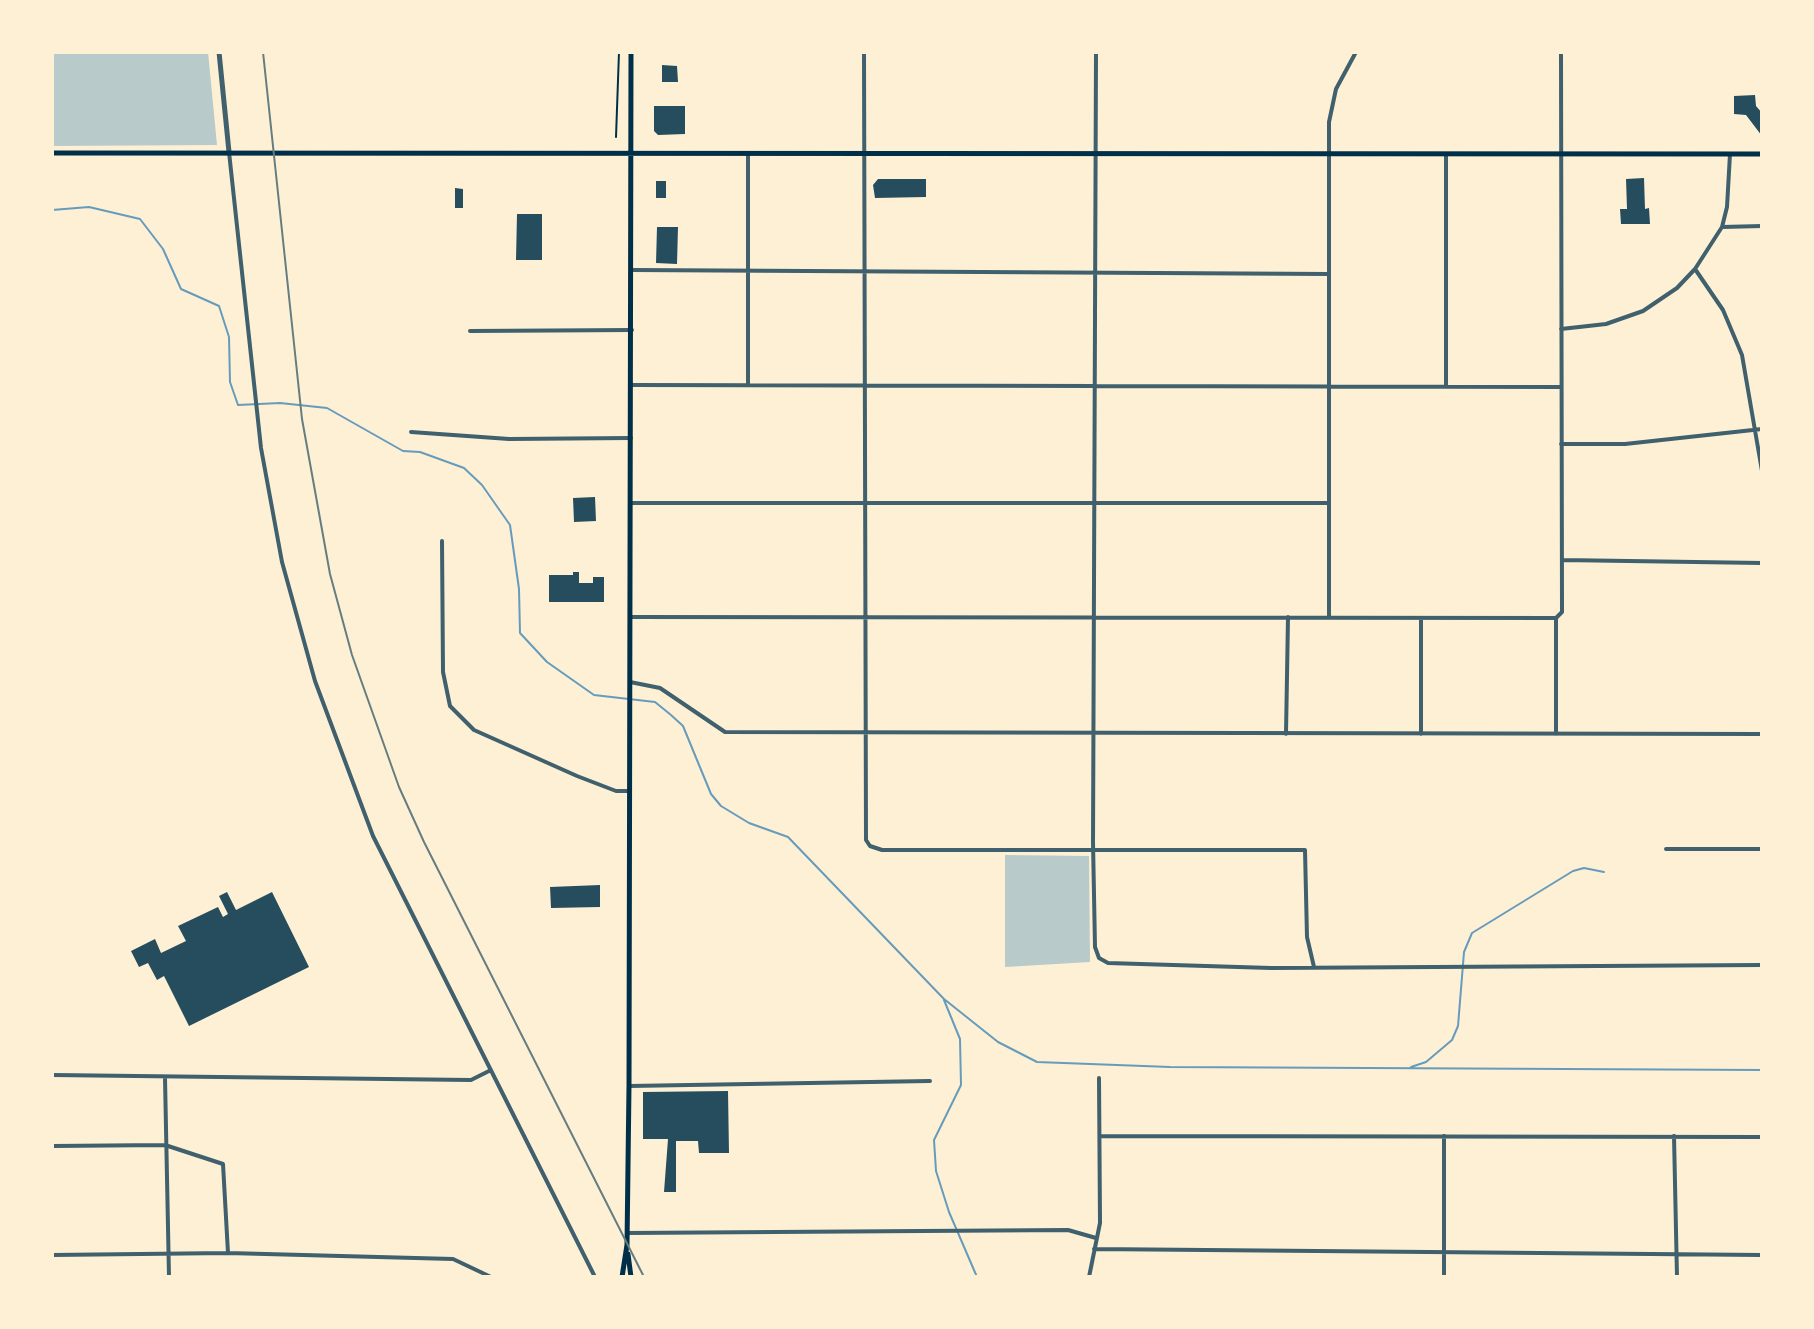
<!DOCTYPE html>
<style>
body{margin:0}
#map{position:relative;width:1814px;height:1329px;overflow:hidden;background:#fdf0d5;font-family:Helvetica,sans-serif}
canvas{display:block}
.frame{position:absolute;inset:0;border:54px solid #fdf0d5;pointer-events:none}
</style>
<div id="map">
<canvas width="1814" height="1329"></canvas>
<div class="frame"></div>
</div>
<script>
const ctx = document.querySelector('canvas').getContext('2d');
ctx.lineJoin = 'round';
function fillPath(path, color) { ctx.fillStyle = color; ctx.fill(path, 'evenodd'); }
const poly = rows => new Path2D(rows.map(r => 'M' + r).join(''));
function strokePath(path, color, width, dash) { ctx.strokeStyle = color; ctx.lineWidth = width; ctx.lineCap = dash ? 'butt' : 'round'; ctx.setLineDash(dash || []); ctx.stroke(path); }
fillPath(poly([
 [52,52,208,52,217,145,52,146],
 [1005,855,1089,856,1090,962,1005,967]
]), '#b9caca');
strokePath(poly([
 [52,210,89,207,140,219,163,249,181,289,219,306,229,337,230,382,238,405,280,403,327,408,403,451,420,452,464,468,482,485,510,525,519,589,520,633,547,662,594,695,655,702,671,715,683,726,711,794,721,806,749,823,788,837,944,999,998,1042,1037,1062,1170,1067,1762,1070],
 [944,1000,960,1039,961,1085,934,1140,936,1171,949,1212,977,1277],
 [1411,1067,1426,1062,1452,1040,1458,1026,1464,952,1472,933,1573,871,1584,868,1604,872]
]), '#669bbc', 2);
fillPath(poly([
 [662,65,677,66,678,82,662,82],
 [1755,95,1756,106,1762,113,1762,136,1746,115,1734,114,1734,96],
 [654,106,685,106,685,134,658,135,654,131],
 [1644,178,1645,209,1649,208,1650,224,1621,224,1620,209,1627,209,1626,179],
 [878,179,926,179,926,197,875,198,873,185],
 [656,181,666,181,666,198,656,198],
 [455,188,463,189,463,208,455,208],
 [517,214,542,214,542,260,516,260],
 [657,227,678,227,677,264,656,263],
 [595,497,596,521,574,522,573,498],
 [573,572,579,572,579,583,593,583,593,577,604,577,604,602,549,602,549,575,573,575],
 [600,885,600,907,551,908,550,887],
 [227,892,236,910,272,892,309,967,189,1026,164,976,157,980,148,963,139,967,131,951,155,939,161,953,186,941,178,926,218,907,223,917,228,914,219,896],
 [728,1091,729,1153,699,1153,698,1141,676,1141,676,1192,664,1192,668,1139,643,1139,643,1092]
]), '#264d5e');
strokePath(poly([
 [616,137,619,52]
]), '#003049', 2);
strokePath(poly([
 [864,52,866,840,870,846,882,850,1305,850,1307,937,1314,967],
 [1096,52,1093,842,1095,947,1099,958,1108,963,1271,968,1762,965],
 [229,152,261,448,282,562,315,681,373,836,595,1277],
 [748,153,748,385],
 [1730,154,1727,207,1722,227,1695,269,1723,310,1742,355,1762,471],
 [1722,227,1762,226],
 [632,270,1329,274],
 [1561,329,1606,324,1643,311,1677,288,1695,269],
 [470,331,632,330],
 [632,385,1561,387],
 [1446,387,1446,154],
 [411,432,509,439,631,438],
 [1561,444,1625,444,1762,429],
 [631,503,1328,503],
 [442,541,443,672,450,706,474,730,577,776,616,791,629,791],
 [1562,560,1762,563],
 [630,617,1556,618],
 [1329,617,1329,122,1336,89,1356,52],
 [1421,618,1421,734],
 [630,682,660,688,725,732,1762,734],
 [1286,734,1288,617],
 [1556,734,1556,618,1562,612,1561,52],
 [1666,849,1762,849],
 [52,1075,471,1080,491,1070],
 [165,1078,169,1277],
 [629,1086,930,1081],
 [1101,1136,1762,1137],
 [1444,1136,1444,1277],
 [1674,1136,1677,1277],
 [52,1146,165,1145,223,1164,228,1253],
 [627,1233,1068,1230,1096,1238],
 [1094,1249,1762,1255],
 [52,1255,228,1253,453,1259,491,1277],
 [1089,1277,1100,1223,1099,1078]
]), '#3f606c', 4);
strokePath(poly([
 [219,52,229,152]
]), '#3f606c', 5);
strokePath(poly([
 [52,153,1762,154],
 [628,1254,631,1277],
 [622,1277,627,1245,629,1086,631,52]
]), '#003049', 5);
strokePath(poly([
 [263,52,302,419,330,574,352,655,399,787,424,842,644,1277]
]), '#657d81', 2);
</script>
